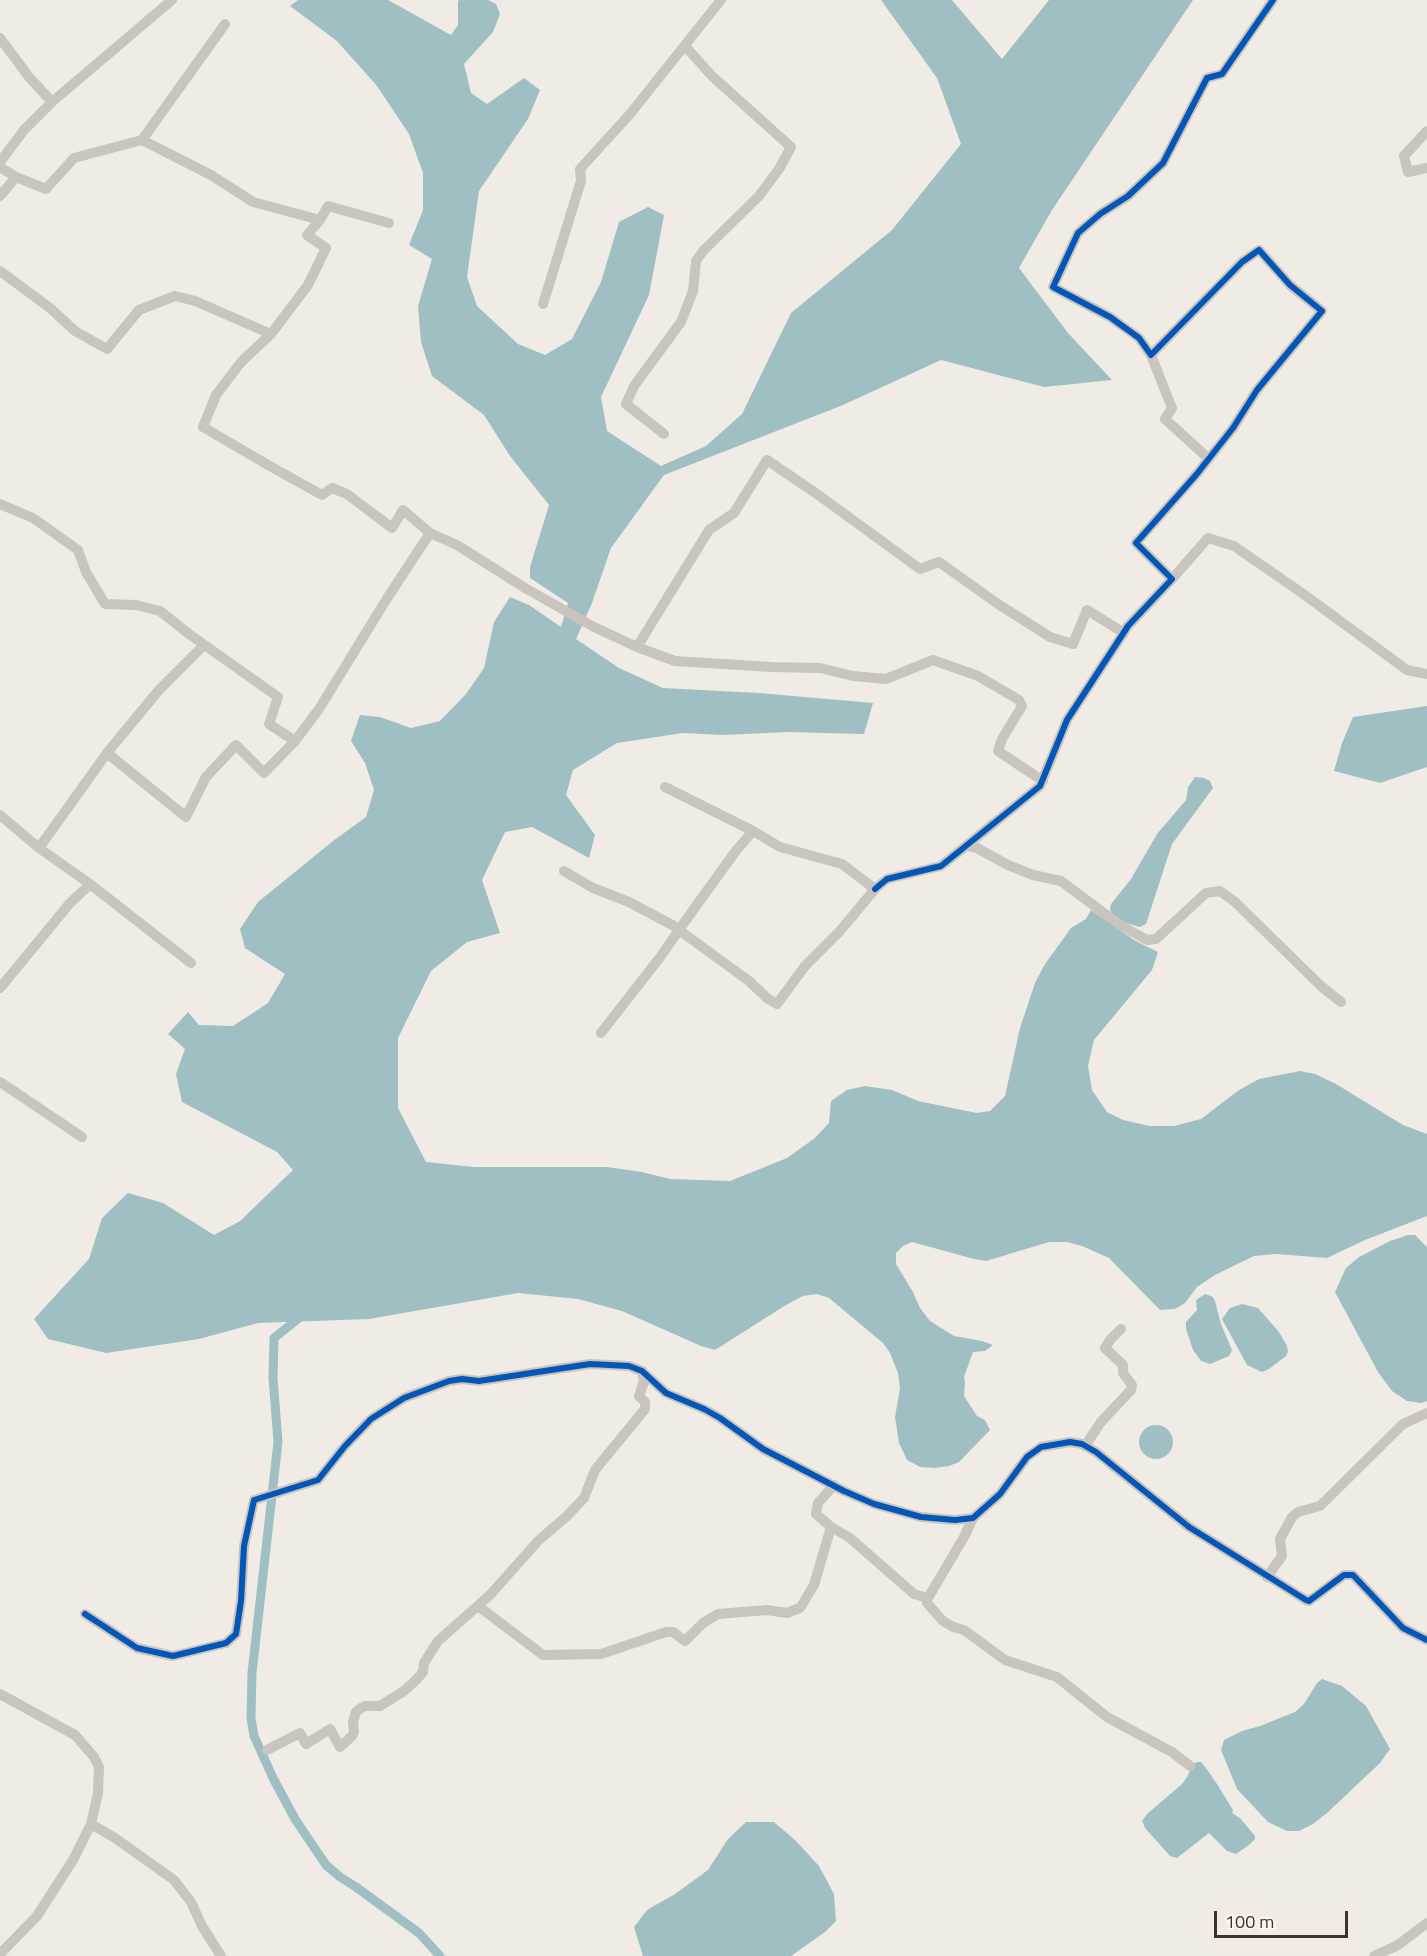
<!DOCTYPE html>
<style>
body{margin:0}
#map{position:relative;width:1427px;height:1956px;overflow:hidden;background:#f0ece5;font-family:"Titillium Web",sans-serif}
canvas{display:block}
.scale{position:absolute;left:1214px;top:1911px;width:134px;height:27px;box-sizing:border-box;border:3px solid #3c322a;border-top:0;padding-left:8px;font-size:18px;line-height:21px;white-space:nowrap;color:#3c322a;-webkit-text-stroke:4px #fcf7ed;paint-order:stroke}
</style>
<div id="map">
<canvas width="1427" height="1956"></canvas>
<div class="scale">100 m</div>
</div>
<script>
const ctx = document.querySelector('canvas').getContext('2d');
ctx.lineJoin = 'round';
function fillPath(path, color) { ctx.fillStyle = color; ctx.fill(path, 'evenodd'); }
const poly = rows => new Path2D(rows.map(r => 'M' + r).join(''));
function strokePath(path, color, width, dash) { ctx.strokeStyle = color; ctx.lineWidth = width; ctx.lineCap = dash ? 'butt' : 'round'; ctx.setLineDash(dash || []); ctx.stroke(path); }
fillPath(poly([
 [298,0,388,0,451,35,458,25,458,2,459,0,488,0,496,4,500,14,493,32,464,64,471,93,487,104,524,78,540,90,528,119,479,191,467,277,477,306,518,344,545,355,572,339,601,282,619,222,648,207,664,215,649,295,601,397,607,431,661,466,706,446,742,414,791,313,892,230,961,144,937,78,881,0,952,0,1002,59,1049,0,1193,0,1052,210,1019,268,1068,333,1112,380,1044,387,941,360,843,405,664,475,611,548,592,603,576,639,619,668,663,688,759,693,873,703,864,734,787,732,723,735,683,733,617,743,573,770,566,795,595,835,589,858,532,827,505,832,482,880,500,933,467,942,431,971,398,1038,398,1108,426,1162,474,1167,607,1167,642,1172,670,1179,730,1181,787,1158,815,1138,829,1123,831,1101,847,1090,865,1086,892,1090,918,1101,947,1107,977,1113,990,1111,1005,1096,1020,1028,1035,983,1045,964,1071,928,1086,919,1091,910,1134,940,1158,952,1152,970,1094,1040,1088,1066,1092,1090,1107,1112,1123,1120,1150,1126,1174,1126,1201,1119,1239,1090,1259,1079,1300,1071,1315,1074,1336,1084,1403,1125,1427,1134,1427,1216,1365,1240,1327,1258,1276,1254,1254,1256,1215,1275,1197,1287,1185,1303,1175,1309,1160,1310,1109,1258,1082,1246,1067,1242,1049,1242,986,1261,974,1259,912,1242,903,1246,896,1253,896,1264,913,1292,920,1308,930,1321,954,1336,982,1341,993,1345,985,1351,973,1352,964,1377,965,1382,964,1396,977,1416,985,1420,990,1430,959,1462,949,1466,935,1468,920,1467,907,1460,899,1443,895,1417,900,1388,898,1373,890,1353,883,1343,829,1298,817,1294,803,1296,786,1305,715,1350,701,1346,622,1311,578,1299,518,1293,369,1319,258,1323,199,1339,106,1353,48,1339,34,1319,89,1259,102,1218,128,1193,163,1203,214,1235,240,1221,293,1170,277,1152,182,1102,176,1074,185,1049,168,1034,188,1012,199,1025,233,1026,268,1003,285,974,245,948,240,929,258,902,333,841,366,817,374,790,365,763,351,741,360,715,380,717,411,728,440,721,466,694,484,668,494,622,510,597,529,605,561,627,568,603,530,578,530,567,549,505,510,456,484,415,432,376,421,342,418,306,432,259,409,245,423,210,423,173,409,134,377,86,337,41,290,6],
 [1427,706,1427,767,1380,783,1334,771,1342,743,1353,717],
 [1195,777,1204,778,1210,781,1213,788,1172,844,1146,924,1140,927,1126,923,1112,914,1110,909,1111,904,1131,879,1157,834,1186,800,1188,787],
 [1408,1235,1415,1235,1427,1247,1427,1401,1421,1403,1407,1401,1392,1391,1378,1372,1335,1292,1346,1268,1359,1257,1390,1241],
 [1205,1294,1213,1297,1215,1301,1221,1324,1232,1350,1229,1356,1210,1364,1201,1361,1193,1350,1186,1329,1186,1322,1197,1310,1196,1300],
 [1242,1304,1258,1308,1279,1332,1287,1346,1288,1352,1286,1356,1269,1369,1262,1372,1247,1365,1222,1319,1230,1308],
 '1139 1442a17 17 0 1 1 34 0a17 17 0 1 1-34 0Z',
 [1322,1679,1342,1686,1366,1706,1390,1749,1380,1763,1327,1813,1313,1824,1299,1831,1287,1831,1268,1822,1237,1789,1221,1750,1224,1740,1242,1731,1260,1726,1295,1712,1304,1704,1317,1683],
 [1198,1762,1201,1762,1206,1768,1217,1784,1233,1810,1232,1813,1240,1818,1255,1836,1255,1839,1249,1845,1236,1854,1227,1851,1209,1833,1177,1858,1170,1856,1145,1828,1142,1821,1147,1814,1182,1784,1187,1777,1194,1763],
 [746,1822,774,1822,796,1841,819,1866,834,1894,836,1921,825,1932,791,1956,643,1956,634,1927,647,1910,675,1894,708,1870,728,1839]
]), '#a0bfc3');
strokePath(poly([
 [304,1314,274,1338,273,1378,278,1442,252,1673,251,1718,254,1736,274,1780,295,1819,326,1865,340,1877,356,1887,419,1933,440,1956]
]), '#a0bfc3', 9);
strokePath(poly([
 [0,38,29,77,52,102],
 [1427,131,1404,156,1408,172,1427,168],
 [142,140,211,175,253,202,320,220,328,206,389,223],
 [0,162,24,130,52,102,172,0],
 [0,167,16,177,0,196],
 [16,177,46,189,74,158,142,140,225,24],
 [0,271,50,308,75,331,107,349,139,310,175,296,195,301,271,334,308,285,326,248,307,235,320,220],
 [543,304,581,181,580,169,630,114,721,0],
 [271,334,242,361,216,395,203,427,268,465,322,495,332,488,347,494,392,528,403,510,430,533,457,545,525,588,594,627,637,647,675,661,771,667,820,668,853,676,886,679,933,660,978,676,1019,700,1022,706,1002,739,998,751,1043,781],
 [1151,355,1172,408,1165,419,1209,459],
 [664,434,626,404,634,386,681,322,693,291,696,261,703,251,759,196,779,169,791,147,712,76,685,46],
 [0,504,33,518,78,550,86,572,105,604,136,605,160,611,189,634,278,697,269,724,295,741,264,773,236,745,206,777,186,817,107,753,39,848,0,815],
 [1172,579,1208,538,1234,546,1302,593,1407,670,1427,674],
 [637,647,709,530,734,513,767,460,817,494,920,569,939,562,998,604,1050,637,1073,644,1087,610,1124,633],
 [295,741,319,709,386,600,430,533],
 [107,753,159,690,204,645],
 [665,787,753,831],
 [968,846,977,848,1008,865,1033,875,1061,881,1120,925,1147,940,1156,939,1206,893,1220,891,1235,902,1322,987,1341,1002],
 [564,871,593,888,629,902,674,926,679,930,749,981,767,998,777,1004,805,966,840,931,875,889,842,864,780,847,753,831,735,852,696,906,679,930,661,956,601,1033],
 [90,884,191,963],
 [875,889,887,879,941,866,1040,786,1067,720,1128,626,1172,579,1136,543,1196,475,1233,428,1257,390,1322,311,1290,285,1259,250,1242,262,1151,355,1139,338,1110,317,1053,287,1078,233,1100,214,1128,196,1163,163,1207,78,1222,74,1273,0],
 [0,988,70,903,90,884,39,848],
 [0,1082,82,1137],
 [1085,1446,1101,1422,1131,1390,1132,1385,1123,1373,1123,1365,1105,1348,1110,1340,1121,1329],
 [831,1527,816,1514,818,1503,834,1485],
 [1267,1577,1282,1556,1280,1539,1292,1517,1298,1512,1320,1506,1403,1424,1427,1413],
 [928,1598,927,1603,943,1621,953,1627,964,1630,1005,1660,1057,1677,1107,1717,1172,1752,1190,1766],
 [478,1606,543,1655,601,1654,666,1632,673,1632,685,1641,703,1623,718,1614,767,1610,787,1613,800,1608,814,1585,831,1527,850,1538,914,1594,928,1598,964,1537,973,1518],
 [85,1614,137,1648,173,1656,226,1643,236,1634,241,1601,244,1546,254,1500,318,1480,345,1446,371,1419,404,1398,449,1381,462,1379,479,1381,590,1364,629,1366,642,1371,666,1393,704,1409,720,1418,763,1449,844,1491,874,1504,921,1517,955,1520,973,1518,1000,1494,1027,1457,1041,1447,1070,1442,1082,1444,1096,1452,1189,1527,1306,1600,1309,1601,1344,1575,1353,1575,1403,1628,1427,1640],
 [0,1694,75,1735,94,1757,99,1767,98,1793,91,1824,73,1860,37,1916,0,1954],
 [267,1750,300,1733,306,1744,330,1729,340,1747,352,1736,354,1732,353,1722,356,1712,361,1708,365,1706,380,1706,404,1691,417,1679,423,1672,424,1663,438,1641,490,1595,538,1541,567,1516,584,1498,595,1470,645,1409,645,1402,639,1396,644,1382,642,1371],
 [91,1824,115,1838,174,1880,191,1902,202,1926,221,1956],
 [1374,1956,1398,1945,1427,1923]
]), '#c9c4bd', 10);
strokePath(poly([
 [875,889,887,879,941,866,1040,786,1067,720,1128,626,1172,579,1136,543,1196,475,1233,428,1257,390,1322,311,1290,285,1259,250,1242,262,1151,355,1139,338,1110,317,1053,287,1078,233,1100,214,1128,196,1163,163,1207,78,1222,74,1273,0],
 [85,1614,137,1648,173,1656,226,1643,236,1634,241,1601,244,1546,254,1500,318,1480,345,1446,371,1419,404,1398,449,1381,462,1379,479,1381,590,1364,629,1366,642,1371,666,1393,704,1409,720,1418,763,1449,844,1491,874,1504,921,1517,955,1520,973,1518,1000,1494,1027,1457,1041,1447,1070,1442,1082,1444,1096,1452,1189,1527,1306,1600,1309,1601,1344,1575,1353,1575,1403,1628,1427,1640]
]), '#0057b8', 6);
</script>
